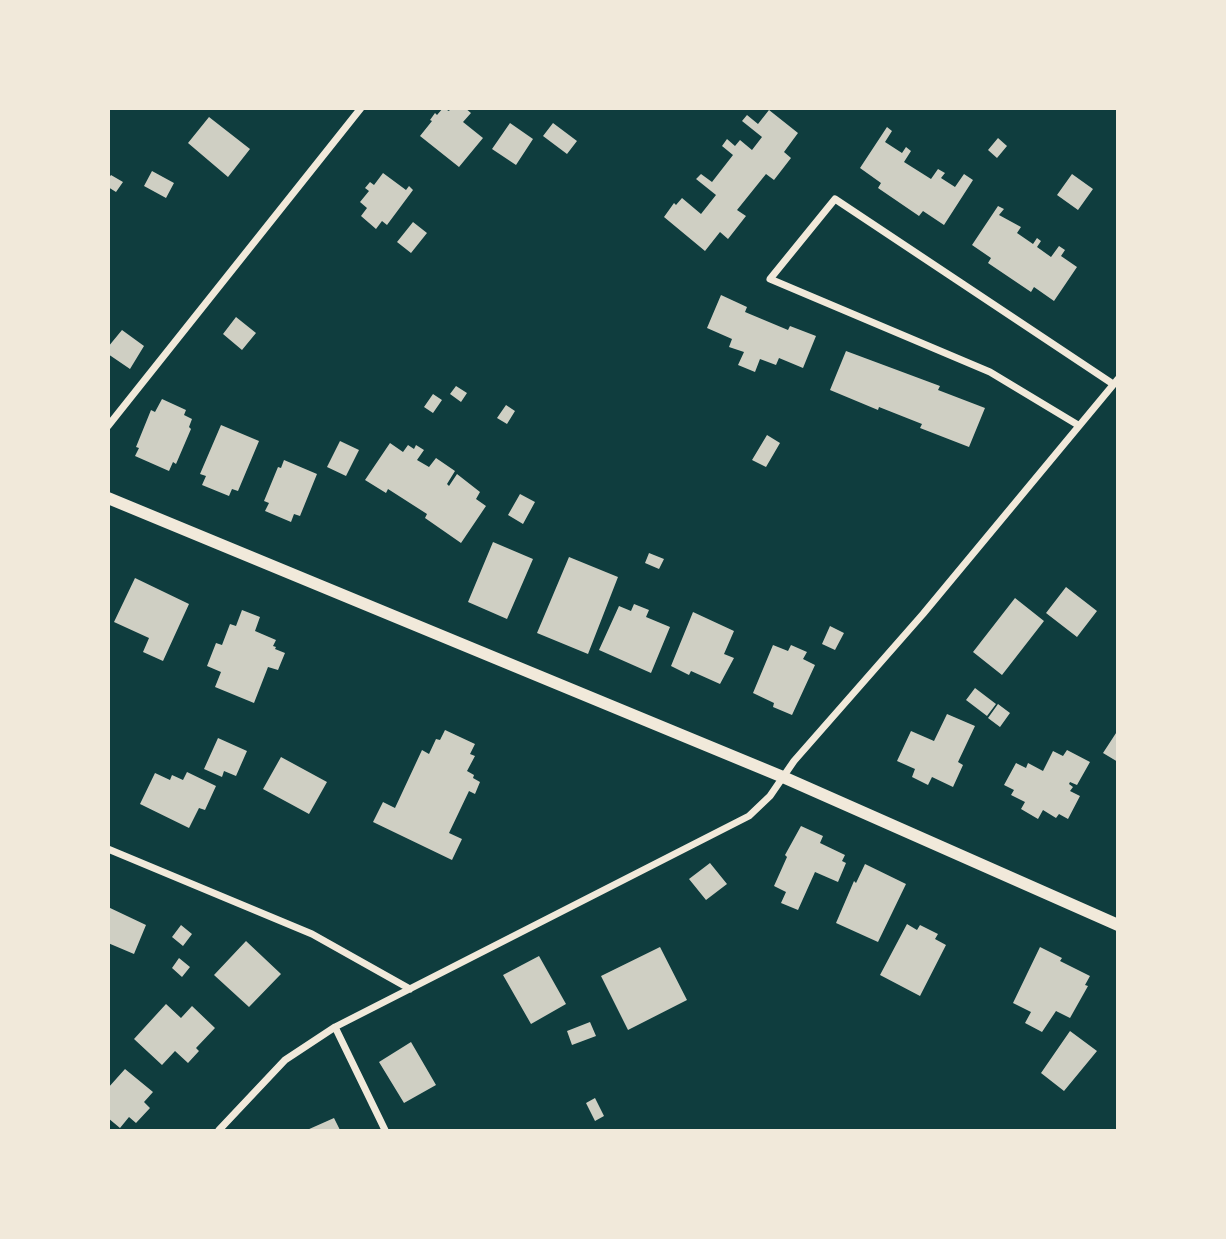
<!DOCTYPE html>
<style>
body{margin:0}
#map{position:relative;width:1226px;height:1239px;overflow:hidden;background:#0f3d3e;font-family:"DejaVu Sans",sans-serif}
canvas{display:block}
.frame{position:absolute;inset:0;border:110px solid #f1e9da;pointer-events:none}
</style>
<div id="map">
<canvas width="1226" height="1239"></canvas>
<div class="frame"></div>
</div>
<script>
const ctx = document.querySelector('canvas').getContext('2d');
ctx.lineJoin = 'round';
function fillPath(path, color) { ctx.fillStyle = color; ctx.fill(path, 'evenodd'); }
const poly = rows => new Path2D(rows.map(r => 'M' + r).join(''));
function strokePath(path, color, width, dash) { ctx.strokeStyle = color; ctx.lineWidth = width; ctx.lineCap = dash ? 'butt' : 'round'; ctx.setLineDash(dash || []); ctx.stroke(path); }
fillPath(poly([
 [443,108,449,111,451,108,465,108,471,113,463,122,483,138,459,167,420,136,432,121,430,120,435,113,437,115],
 [769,110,798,133,784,152,791,158,774,180,766,174,737,210,746,216,728,239,720,232,705,251,664,217,674,203,676,205,682,198,701,214,716,195,696,179,701,174,712,182,733,155,722,146,727,139,735,146,740,140,752,150,762,137,742,121,747,115,758,124],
 [209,117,250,149,228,177,188,143],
 [510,123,533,139,516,165,492,149],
 [553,123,577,141,567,154,543,136],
 [887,127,892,131,885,142,902,153,906,147,911,151,904,162,931,179,938,169,945,173,941,178,955,187,964,174,973,180,944,225,923,211,919,216,878,188,881,183,860,168],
 [998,138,1007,146,997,158,988,150],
 [152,171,174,183,166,198,144,186],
 [383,173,406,190,409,186,413,190,387,225,382,221,376,229,361,216,367,208,360,202,369,191,365,188,370,182,374,185],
 [1072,174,1093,189,1078,210,1057,195],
 [111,175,123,182,116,192,108,187,108,179],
 [998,206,1004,209,999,215,1021,227,1017,233,1033,244,1037,238,1041,241,1037,247,1051,257,1059,246,1065,250,1061,256,1077,267,1054,301,1034,287,1031,292,988,263,991,258,972,245],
 [413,222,427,233,411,253,397,242],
 [721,295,747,307,745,312,788,330,790,326,816,336,803,368,779,358,776,365,760,359,755,372,738,365,744,352,729,347,732,339,707,328],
 [236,317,256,333,242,350,223,334],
 [122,330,144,346,130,369,108,354,108,347],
 [846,351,940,386,938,390,985,408,969,447,920,428,922,424,879,407,878,410,830,390],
 [456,386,467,393,461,402,450,394],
 [433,394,442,400,433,413,424,407],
 [162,399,186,410,184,415,192,419,189,427,191,429,176,464,173,462,169,471,135,456,139,448,136,447,151,410,155,412],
 [506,405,515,411,507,424,497,418],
 [221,425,259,441,238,491,232,489,229,496,202,485,206,476,200,474],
 [767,435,780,443,766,467,752,460],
 [340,441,359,450,346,476,327,467],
 [390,443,403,452,408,445,414,449,416,445,424,450,417,460,429,467,436,458,455,471,447,484,449,486,457,474,480,492,476,499,486,506,461,543,425,518,427,514,388,489,386,493,365,480],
 [284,460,317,474,300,516,294,514,291,522,265,511,269,503,264,501,278,467,281,468],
 [520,494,535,502,523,524,508,515],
 [493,542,533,559,507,619,468,602],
 [649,553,664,559,659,569,645,563],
 [569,557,618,577,588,654,537,633],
 [135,578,189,604,163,661,143,652,149,638,114,622],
 [1066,587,1097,611,1077,637,1046,613],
 [1015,598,1044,621,1002,675,973,652],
 [634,604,649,610,646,617,670,627,651,673,599,650,619,606,631,611],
 [242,610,260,617,255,631,276,640,273,646,276,647,275,649,285,653,278,670,268,667,254,703,215,687,221,672,207,666,216,643,222,645,230,624,236,626],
 [693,612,734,631,724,654,734,658,720,684,691,671,689,675,671,666],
 [830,626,844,633,835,650,822,644],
 [773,645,788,651,791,645,807,652,803,659,815,665,792,715,773,707,774,703,753,693],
 [975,688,996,704,987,716,966,700],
 [998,704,1010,713,1000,727,988,718],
 [947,714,975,726,958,762,963,765,953,787,932,777,928,785,912,777,915,769,897,761,911,731,934,741],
 [445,730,475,744,470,754,475,756,467,771,474,775,473,778,480,782,475,794,469,791,449,833,462,839,452,860,373,822,383,802,395,808,422,750,429,754,436,739,440,740],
 [1118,730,1118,762,1103,753],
 [218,738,247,751,236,776,224,771,222,777,204,769],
 [1067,750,1090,762,1077,785,1070,782,1069,784,1073,787,1070,791,1080,796,1068,819,1059,814,1056,818,1043,810,1038,819,1021,809,1025,802,1011,795,1014,790,1004,785,1016,763,1026,768,1028,763,1043,771,1053,751,1063,756],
 [281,757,327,782,309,814,263,789],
 [187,772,216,786,205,810,199,808,189,828,140,804,155,773,170,780,172,775,183,780],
 [801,826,823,836,820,843,845,855,842,861,846,863,838,882,815,872,798,910,781,903,786,892,774,886,787,857,785,855],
 [710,863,727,884,706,900,689,879],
 [865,864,906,884,878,942,836,923,854,881,856,883],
 [108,907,146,925,134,954,108,943],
 [907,924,917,930,920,925,938,934,935,939,946,945,920,996,880,975],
 [181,925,192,934,183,946,172,937],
 [246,941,281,974,249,1007,214,975],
 [660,947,687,1000,628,1030,601,976],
 [1040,947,1062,958,1060,961,1090,976,1085,985,1088,986,1070,1018,1056,1011,1042,1032,1025,1023,1031,1012,1013,1003],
 [539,956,566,1004,531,1024,503,975],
 [179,958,190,967,182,977,172,968],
 [166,1004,181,1018,192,1006,215,1028,196,1048,199,1051,188,1063,175,1051,162,1065,134,1039],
 [590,1022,596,1036,572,1045,567,1031],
 [1070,1031,1097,1051,1064,1091,1041,1073],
 [411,1042,436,1085,404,1103,379,1062],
 [125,1069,153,1092,144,1102,150,1108,136,1123,129,1117,120,1128,108,1118,108,1088],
 [595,1098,604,1116,595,1121,586,1103],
 [334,1118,340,1130,307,1130]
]), '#cfcfc3');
strokePath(poly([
 [1078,425,990,372,770,279,835,199,1113,384],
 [108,426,361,108],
 [108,849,312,934,410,989],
 [335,1027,385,1130],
 [219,1130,285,1060,335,1027,749,816,770,796,794,761,923,614,1118,379]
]), '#f1e9da', 7);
strokePath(poly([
 [108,498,783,777,1118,925]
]), '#f1e9da', 12);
</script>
